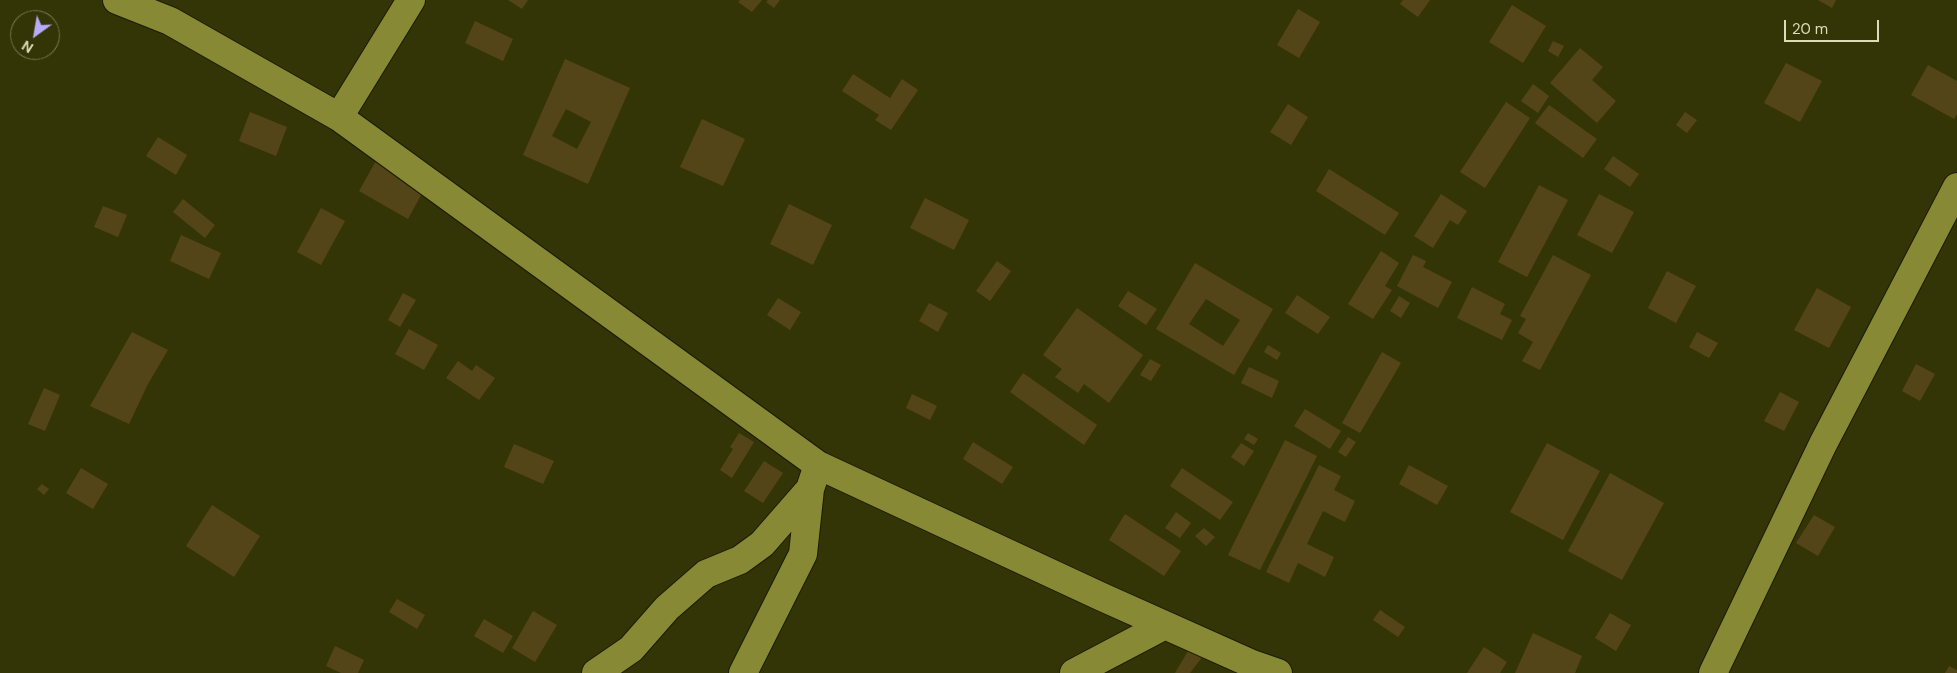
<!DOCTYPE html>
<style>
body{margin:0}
#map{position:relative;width:1957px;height:673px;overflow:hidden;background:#343506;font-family:"DM Sans",sans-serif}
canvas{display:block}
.north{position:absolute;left:10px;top:10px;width:50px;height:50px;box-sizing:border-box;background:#343506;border:1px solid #77784c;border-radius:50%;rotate:212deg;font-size:14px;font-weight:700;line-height:20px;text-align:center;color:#dbddb5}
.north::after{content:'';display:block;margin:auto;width:18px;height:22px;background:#b6acf8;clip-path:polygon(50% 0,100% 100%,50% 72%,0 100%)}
.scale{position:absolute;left:1784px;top:20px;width:95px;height:22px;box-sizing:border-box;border:2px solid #dbddb5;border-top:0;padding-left:6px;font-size:15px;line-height:18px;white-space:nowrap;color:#dbddb5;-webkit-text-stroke:4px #343506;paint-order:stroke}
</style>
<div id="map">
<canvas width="1957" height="673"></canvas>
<div class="north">N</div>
<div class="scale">20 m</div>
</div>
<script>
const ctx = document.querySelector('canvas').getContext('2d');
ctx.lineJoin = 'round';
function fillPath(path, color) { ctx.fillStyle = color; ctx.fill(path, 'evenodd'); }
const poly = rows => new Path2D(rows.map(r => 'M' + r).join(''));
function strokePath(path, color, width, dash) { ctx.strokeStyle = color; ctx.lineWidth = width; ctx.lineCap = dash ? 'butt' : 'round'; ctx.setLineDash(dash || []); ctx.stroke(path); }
fillPath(poly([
 [508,0,528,0,522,9],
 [740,0,762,0,752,12,738,2],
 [768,0,780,0,774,8,766,2],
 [1403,0,1430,0,1418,17,1400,4],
 [1818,0,1836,0,1832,8],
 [1512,5,1546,26,1523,63,1489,42],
 [1298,9,1320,22,1299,58,1277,45],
 [475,21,513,39,503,61,465,43],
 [1553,41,1564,46,1558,57,1548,51],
 [1580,48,1603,67,1592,80,1616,101,1597,123,1550,83],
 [565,59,630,88,588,184,523,155],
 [566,109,591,122,577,149,552,136],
 [1786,63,1822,81,1800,122,1764,103],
 [1928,65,1957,81,1957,114,1954,119,1911,95],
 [853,74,890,98,902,79,918,90,891,130,875,120,879,115,842,91],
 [1533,84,1549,96,1538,113,1521,101],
 [1506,102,1530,118,1485,188,1460,172],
 [1288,104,1308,117,1291,145,1270,132],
 [1549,105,1597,139,1583,158,1535,123],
 [250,112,287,127,276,156,239,141],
 [1685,112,1697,120,1687,133,1676,125],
 [702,119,745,139,723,186,680,167],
 [158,137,187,155,176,175,146,156],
 [1613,156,1639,174,1630,187,1604,169],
 [377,159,426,186,408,219,359,191],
 [1329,169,1399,213,1385,235,1316,191],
 [1539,185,1568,200,1527,277,1498,262],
 [1441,194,1467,211,1458,225,1450,220,1433,248,1414,236],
 [1599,194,1634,212,1612,253,1577,235],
 [925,198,969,220,954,250,910,228],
 [183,199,215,225,205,238,173,212],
 [789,204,832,225,813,265,770,244],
 [103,206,127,215,118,237,94,227],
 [321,208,345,221,321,265,297,252],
 [181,235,221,253,209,279,170,261],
 [1381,251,1399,263,1385,286,1392,290,1373,319,1348,304],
 [1413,255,1426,261,1423,267,1452,282,1438,308,1397,286],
 [1553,255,1591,275,1540,370,1522,361,1533,342,1518,333,1526,319,1520,316],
 [997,261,1011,271,990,301,976,291],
 [1195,263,1273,309,1234,375,1156,329],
 [1206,299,1240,320,1223,346,1189,324],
 [1667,271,1696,286,1676,323,1648,308],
 [1472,287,1505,304,1500,314,1512,320,1502,340,1457,318],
 [1817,288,1851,307,1829,348,1794,330],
 [1128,291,1157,309,1146,325,1118,306],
 [403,293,416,300,400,327,388,320],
 [1297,295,1330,317,1318,334,1285,313],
 [1399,296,1410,303,1401,318,1390,311],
 [778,298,801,312,790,330,767,315],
 [929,303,948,313,938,332,919,321],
 [1077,308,1143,355,1109,403,1084,384,1078,393,1055,377,1062,369,1043,355],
 [409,329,438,345,424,370,395,354],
 [132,332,168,350,148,384,129,424,90,406],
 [1697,332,1718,343,1709,358,1689,347],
 [1268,345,1281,353,1277,360,1264,352],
 [1382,352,1401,363,1360,433,1342,423],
 [1150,359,1161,365,1151,381,1140,375],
 [458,361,472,371,476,365,495,378,479,400,446,378],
 [1916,364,1935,374,1920,401,1902,391],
 [1249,367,1279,381,1272,398,1241,383],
 [1023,373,1097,425,1084,445,1010,392],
 [44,388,60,395,45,431,28,424],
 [1780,392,1799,402,1784,431,1764,421],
 [912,394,937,406,930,420,906,408],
 [1305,409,1341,431,1330,449,1294,426],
 [739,433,754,442,732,478,720,470,733,449,730,447],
 [1248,433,1258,439,1254,445,1244,439],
 [1348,437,1356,442,1346,457,1338,452],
 [1285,440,1317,456,1260,570,1228,555],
 [973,442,1013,467,1002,484,963,459],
 [1241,443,1254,451,1244,466,1231,457],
 [1547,443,1600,471,1563,540,1510,512],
 [514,444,554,461,543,484,504,467],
 [764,461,783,473,763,503,744,491],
 [1319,465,1341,476,1334,490,1355,501,1345,522,1323,511,1307,544,1334,557,1325,577,1298,563,1289,583,1266,572],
 [1409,465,1448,486,1437,505,1399,484],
 [81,468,108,484,93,509,66,493],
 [1182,468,1233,502,1220,520,1170,486],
 [1610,473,1664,503,1622,580,1568,551],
 [42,484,49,489,44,495,37,489],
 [212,505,260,536,234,577,186,546],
 [1176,512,1191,523,1180,538,1165,528],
 [1125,514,1181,551,1164,576,1109,540],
 [1814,515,1835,527,1818,556,1796,543],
 [1204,528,1215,537,1206,546,1195,536],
 [397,599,425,615,417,629,389,612],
 [1380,610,1405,627,1398,637,1373,620],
 [533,611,557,625,535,662,512,648],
 [1610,613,1631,625,1616,651,1595,638],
 [484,619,513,636,503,653,474,636],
 [1533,633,1582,656,1575,673,1515,673],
 [335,646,364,660,358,673,341,673,326,666],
 [1484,647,1507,662,1500,673,1467,673],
 [1188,651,1203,656,1190,673,1175,673],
 [1949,666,1957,670,1957,673,1945,673]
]), '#544519');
const minor = poly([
 [117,0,170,21,339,117],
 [411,0,339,117,818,465,1102,597,1252,664,1278,673],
 [596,673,631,649,667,608,706,574,740,560,762,544,810,489,818,465],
 [743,673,803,554,810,489],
 [1074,673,1165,625],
 [1713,673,1823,444,1957,187]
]);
strokePath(minor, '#1b1c03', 30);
strokePath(minor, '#878935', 28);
</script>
